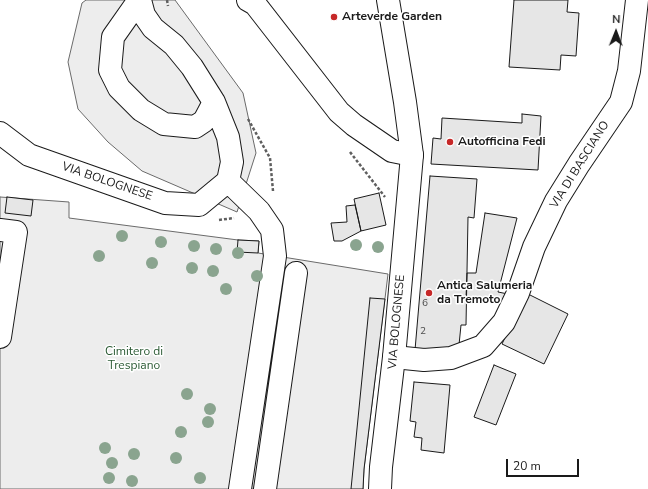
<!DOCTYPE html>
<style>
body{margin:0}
#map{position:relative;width:648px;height:489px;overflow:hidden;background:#fff;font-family:"Nunito Sans",sans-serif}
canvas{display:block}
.north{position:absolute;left:596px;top:12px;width:40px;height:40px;-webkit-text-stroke:3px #fff;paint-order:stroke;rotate:1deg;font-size:11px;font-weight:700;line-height:16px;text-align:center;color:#1a1a1a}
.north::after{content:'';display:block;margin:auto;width:14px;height:18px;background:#1a1a1a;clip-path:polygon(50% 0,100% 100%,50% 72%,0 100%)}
.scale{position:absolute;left:506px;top:459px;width:73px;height:18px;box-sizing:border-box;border:2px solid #1a1a1a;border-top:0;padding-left:5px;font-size:12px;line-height:14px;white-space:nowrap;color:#1a1a1a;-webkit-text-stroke:3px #fff;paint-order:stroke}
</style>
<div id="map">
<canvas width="648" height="489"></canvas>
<div class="north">N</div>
<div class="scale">20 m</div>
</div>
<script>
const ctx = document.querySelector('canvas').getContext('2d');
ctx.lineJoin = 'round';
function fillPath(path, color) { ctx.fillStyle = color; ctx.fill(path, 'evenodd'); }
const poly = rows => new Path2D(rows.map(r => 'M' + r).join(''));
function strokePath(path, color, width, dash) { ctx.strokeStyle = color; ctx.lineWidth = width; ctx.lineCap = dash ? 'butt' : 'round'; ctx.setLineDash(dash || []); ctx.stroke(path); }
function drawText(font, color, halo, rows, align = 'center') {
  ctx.font = font + ' "Nunito Sans",sans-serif'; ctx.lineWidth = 3; ctx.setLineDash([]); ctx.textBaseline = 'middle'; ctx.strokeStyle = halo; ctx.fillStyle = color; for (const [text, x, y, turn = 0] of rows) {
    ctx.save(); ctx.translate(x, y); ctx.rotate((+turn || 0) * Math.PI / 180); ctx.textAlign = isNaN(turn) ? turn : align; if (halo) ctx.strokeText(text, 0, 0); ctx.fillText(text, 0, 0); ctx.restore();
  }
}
const built = poly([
 [86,0,175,0,243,93,256,153,237,212,142,171,108,142,78,109,68,62,82,3,86,0],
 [0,197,69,202,69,218,238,240,259,241,258,253,388,274,364,469,363,489,0,489,0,197]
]);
fillPath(built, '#ededed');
strokePath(built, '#6a6a6a', 1);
const building = poly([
 [514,0,568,0,567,12,579,13,576,56,561,55,560,70,509,67,514,0],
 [522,114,541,116,538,170,431,164,433,138,441,139,442,118,522,123,522,114],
 [430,176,477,179,474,218,468,217,466,325,461,325,459,345,440,354,415,350,430,176],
 [379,193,386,225,361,231,354,199,379,193],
 [7,197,33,200,31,216,5,213,7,197],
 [355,205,361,231,342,241,334,241,331,223,347,222,346,206,355,205],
 [485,213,517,218,498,292,508,294,504,303,491,299,466,298,467,273,476,273,485,213],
 [238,240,259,241,258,253,237,252,238,240],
 [526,293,568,314,544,364,502,344,526,293],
 [370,298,385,299,364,469,363,489,351,489,370,298],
 [494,365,516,374,496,425,474,417,494,365],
 [414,382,450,385,444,453,421,450,422,438,414,437,416,422,410,421,414,382]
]);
fillPath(building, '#e6e6e6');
strokePath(building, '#1a1a1a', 1);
const minor = poly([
 [139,0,113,37,110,70,119,88,141,110,164,124,195,127,204,121,214,102],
 [248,0,255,4,339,112,354,125,392,151,412,155],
 [0,133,29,155,165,203,199,205,228,181,232,162,228,137,214,102,192,67,174,45,153,28,144,15,140,0],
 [228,181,259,211,272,230,275,256,240,489],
 [0,230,16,232,0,337],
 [394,357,424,360,451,358,483,346,504,322,518,293,534,247,556,201,579,164,621,102,629,71,637,0],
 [265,489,296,273]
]);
const major = poly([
 [380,489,381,467,394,357,412,155,405,102,388,0]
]);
strokePath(minor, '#1a1a1a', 24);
strokePath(major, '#1a1a1a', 24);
strokePath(poly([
 [167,0,168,6],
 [248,119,270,158,273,191],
 [350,152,385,197],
 [219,220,234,218]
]), '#5f5f5f', 2.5, [3, 2]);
strokePath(minor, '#fff', 22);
strokePath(major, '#fff', 22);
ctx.fillStyle = '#8aa48f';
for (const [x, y] of [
 [122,236],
 [161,242],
 [356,245],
 [194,246],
 [378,247],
 [216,249],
 [238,253],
 [99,256],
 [152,263],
 [192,268],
 [213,271],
 [257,276],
 [226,289],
 [187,394],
 [210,409],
 [208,422],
 [181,432],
 [105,448],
 [134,454],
 [176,458],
 [112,463],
 [109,478],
 [200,478],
 [132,481]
]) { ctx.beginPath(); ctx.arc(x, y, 6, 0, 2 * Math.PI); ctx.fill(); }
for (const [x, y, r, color] of [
 [334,17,4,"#c62828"],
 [450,142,4,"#c62828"],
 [429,293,4,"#c62828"]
]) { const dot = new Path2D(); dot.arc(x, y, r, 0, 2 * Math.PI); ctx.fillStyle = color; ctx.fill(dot); strokePath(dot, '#fff', 1.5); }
drawText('10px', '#4d4d4d', null, [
 ["6",425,304],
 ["2",423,332]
]);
drawText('bold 12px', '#1a1a1a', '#fff', [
 ["Arteverde Garden",342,17],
 ["Autofficina Fedi",458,142],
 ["Antica Salumeria",437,286],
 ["da Tremoto",437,300]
], 'left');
drawText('12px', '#1a1a1a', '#fff', [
 ["VIA DI BASCIANO",580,165,-58],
 ["VIA BOLOGNESE",107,182,19],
 ["VIA BOLOGNESE",397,322,-85]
]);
drawText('12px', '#2b5a34', '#fff', [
 ["Cimitero di",134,352],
 ["Trespiano",134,366]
]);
</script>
